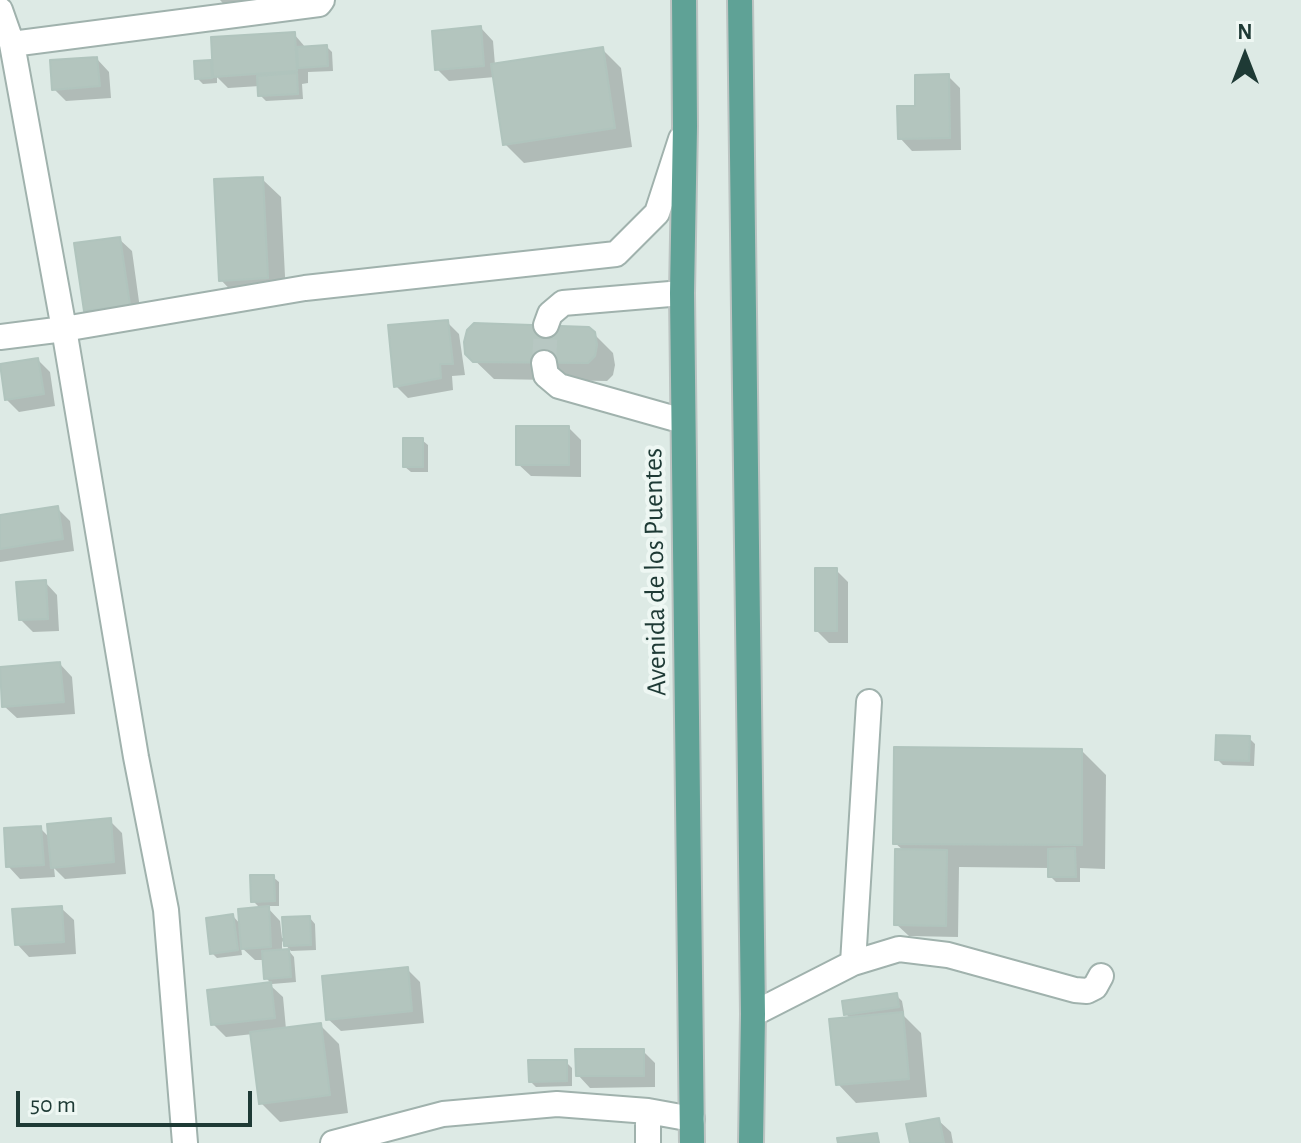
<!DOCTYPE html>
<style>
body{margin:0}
#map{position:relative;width:1301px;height:1143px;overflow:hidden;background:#ddeae5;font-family:"Alegreya Sans",sans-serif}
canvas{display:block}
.north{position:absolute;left:1205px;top:16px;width:80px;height:80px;-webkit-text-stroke:6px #eef7f3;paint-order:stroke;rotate:0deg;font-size:22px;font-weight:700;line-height:32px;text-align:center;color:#1e3a35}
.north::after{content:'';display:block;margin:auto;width:28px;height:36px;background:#1e3a35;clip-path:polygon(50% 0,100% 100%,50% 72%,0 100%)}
.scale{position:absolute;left:16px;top:1091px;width:236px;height:36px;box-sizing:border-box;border:4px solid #1e3a35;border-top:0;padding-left:10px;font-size:24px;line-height:28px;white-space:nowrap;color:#1e3a35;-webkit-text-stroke:6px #eef7f3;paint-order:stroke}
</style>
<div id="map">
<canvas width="1301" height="1143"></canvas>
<div class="north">N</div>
<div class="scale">50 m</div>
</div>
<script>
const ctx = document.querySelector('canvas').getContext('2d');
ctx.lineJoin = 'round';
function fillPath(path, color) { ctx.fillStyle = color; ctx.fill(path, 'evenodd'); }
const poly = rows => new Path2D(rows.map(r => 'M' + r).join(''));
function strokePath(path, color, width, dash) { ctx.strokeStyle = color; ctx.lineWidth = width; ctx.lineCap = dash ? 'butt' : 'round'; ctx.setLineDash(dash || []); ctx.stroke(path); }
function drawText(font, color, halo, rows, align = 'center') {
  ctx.font = font + ' "Alegreya Sans",sans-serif'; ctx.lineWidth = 8; ctx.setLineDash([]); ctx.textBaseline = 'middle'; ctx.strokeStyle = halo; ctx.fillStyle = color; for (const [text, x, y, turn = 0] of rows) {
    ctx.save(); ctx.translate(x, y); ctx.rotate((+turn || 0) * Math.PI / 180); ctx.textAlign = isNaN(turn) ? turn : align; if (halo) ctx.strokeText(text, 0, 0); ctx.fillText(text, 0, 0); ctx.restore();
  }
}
fillPath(poly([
 [220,0,281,0,230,11],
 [481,28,493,41,495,65,602,49,621,68,632,147,524,163,505,144,495,77,449,81,437,69],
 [294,34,306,48,327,47,332,52,333,71,308,72,308,83,302,84,303,99,266,101,260,95,260,86,228,88,217,77,217,83,203,84,197,78,211,62,215,67],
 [97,59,109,72,111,98,66,101,54,89],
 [948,76,960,88,961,150,912,151,900,138,917,108],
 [262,179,281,197,286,296,239,299,221,280],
 [119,239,132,251,141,316,99,322,86,310],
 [447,322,459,334,465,375,452,376,453,390,408,398,396,386],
 [588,328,613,353,615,365,613,375,607,381,494,379,467,353],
 [38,360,50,372,55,406,19,412,6,399],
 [569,428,581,440,581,477,531,476,518,464],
 [422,440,428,445,428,472,411,472,405,467],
 [57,508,70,521,74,551,0,562,0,517],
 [836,570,848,582,848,643,829,643,817,631],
 [45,582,57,595,59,631,33,632,21,620],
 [60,664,72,677,75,714,17,718,4,706],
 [1249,738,1255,744,1254,766,1223,765,1217,759],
 [1082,751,1106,775,1105,869,1080,868,1080,882,1056,882,1050,876,1050,868,959,867,958,937,909,936,896,924,904,851,895,843],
 [110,821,122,833,126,874,65,879,54,868,55,877,20,879,8,866,40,828,51,839],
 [273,877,279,882,279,906,266,906,280,921,282,938,285,938,310,918,315,924,316,950,291,951,282,941,282,951,289,951,294,957,296,982,272,984,266,978,265,960,255,960,241,947,242,955,217,958,212,953,233,916,241,925,261,909,253,901],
 [61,908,74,920,76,954,29,957,17,944],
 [407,969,420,982,424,1023,341,1031,328,1019],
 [270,985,283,997,286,1029,320,1025,339,1044,348,1113,280,1122,261,1103,253,1034,226,1037,213,1024],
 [896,995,902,1001,904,1012,900,1012,921,1033,927,1097,856,1103,838,1084,851,1019,846,1014],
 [643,1051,655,1063,655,1087,590,1088,578,1075],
 [566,1062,572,1068,572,1086,536,1087,531,1082],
 [938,1120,951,1132,953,1143,912,1143]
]), '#0003');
const building = poly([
 [481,26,484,66,435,70,432,31,481,26],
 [295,32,297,71,213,77,211,37,295,32],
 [327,45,328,66,298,68,297,47,327,45],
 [603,47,615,128,503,145,491,64,603,47],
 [97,57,100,86,52,90,50,60,97,57],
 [211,60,212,78,195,79,194,61,211,60],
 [297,73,298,94,258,96,257,76,297,73],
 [949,74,950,138,898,139,897,106,915,106,915,75,949,74],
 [263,177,268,278,219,281,214,179,263,177],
 [120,237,130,305,84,311,74,243,120,237],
 [448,320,453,364,440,364,441,378,394,387,388,325,448,320],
 [474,323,589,327,595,332,597,345,595,356,588,363,473,362,465,354,464,342,467,330,474,323],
 [38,358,44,394,5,400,0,364,38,358],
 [516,426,569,426,569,465,516,465,516,426],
 [403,438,423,438,423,467,403,467,403,438],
 [58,506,63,539,0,549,0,515,58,506],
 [815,568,837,568,837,631,815,631,815,568],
 [46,580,48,619,19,620,16,582,46,580],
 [60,662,64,702,2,707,0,667,60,662],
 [1216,735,1250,736,1249,761,1215,760,1216,735],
 [894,747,1082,749,1082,845,893,844,894,747],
 [111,818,114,862,51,868,47,824,111,818],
 [41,826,44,865,6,867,4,828,41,826],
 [1075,848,1076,877,1048,877,1048,849,1075,848],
 [895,849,947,850,946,926,894,925,895,849],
 [250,875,274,875,275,901,251,902,250,875],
 [62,906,64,942,15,945,12,909,62,906],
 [269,906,271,947,241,949,238,909,269,906],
 [233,914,238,950,210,954,206,918,233,914],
 [310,916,311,945,284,946,282,917,310,916],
 [289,949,291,977,264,979,262,951,289,949],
 [408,967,412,1011,326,1020,322,976,408,967],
 [271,982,275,1018,211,1025,207,990,271,982],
 [897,993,899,1007,844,1015,842,1001,897,993],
 [903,1012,909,1079,836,1085,829,1019,903,1012],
 [321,1023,330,1095,259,1104,250,1032,321,1023],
 [575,1049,644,1049,644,1076,576,1076,575,1049],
 [528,1060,567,1060,567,1081,529,1082,528,1060],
 [939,1118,944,1143,910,1143,906,1124,939,1118],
 [877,1133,879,1143,838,1143,837,1138,877,1133]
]);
fillPath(building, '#b3c5be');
strokePath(building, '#b0c4bd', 2);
strokePath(poly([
 [544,363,546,325]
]), '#b7c7c2', 24, [24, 12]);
const minor = poly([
 [0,10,12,44,64,329,136,757,166,910,185,1143],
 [12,44,319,4,322,0],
 [546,325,550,314,563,303,682,293],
 [0,337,64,329,305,288,616,254,657,213,681,139],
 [544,363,546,375,559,386,683,421],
 [853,963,869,702],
 [753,1014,853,963,899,949,948,955,1075,990,1087,991,1095,987,1101,976],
 [648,1111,648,1143],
 [333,1143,443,1114,557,1104,648,1111,692,1119]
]);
const major = poly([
 [684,0,685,126,682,293,692,1143],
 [740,0,753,1014,751,1143]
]);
strokePath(minor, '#a0b2ad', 28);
strokePath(major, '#bcc4c2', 28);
strokePath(minor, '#fff', 24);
strokePath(major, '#5fa296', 24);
drawText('28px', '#1e3a35', '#eef7f3', [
 ["Avenida de los Puentes",655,572,-91]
]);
</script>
